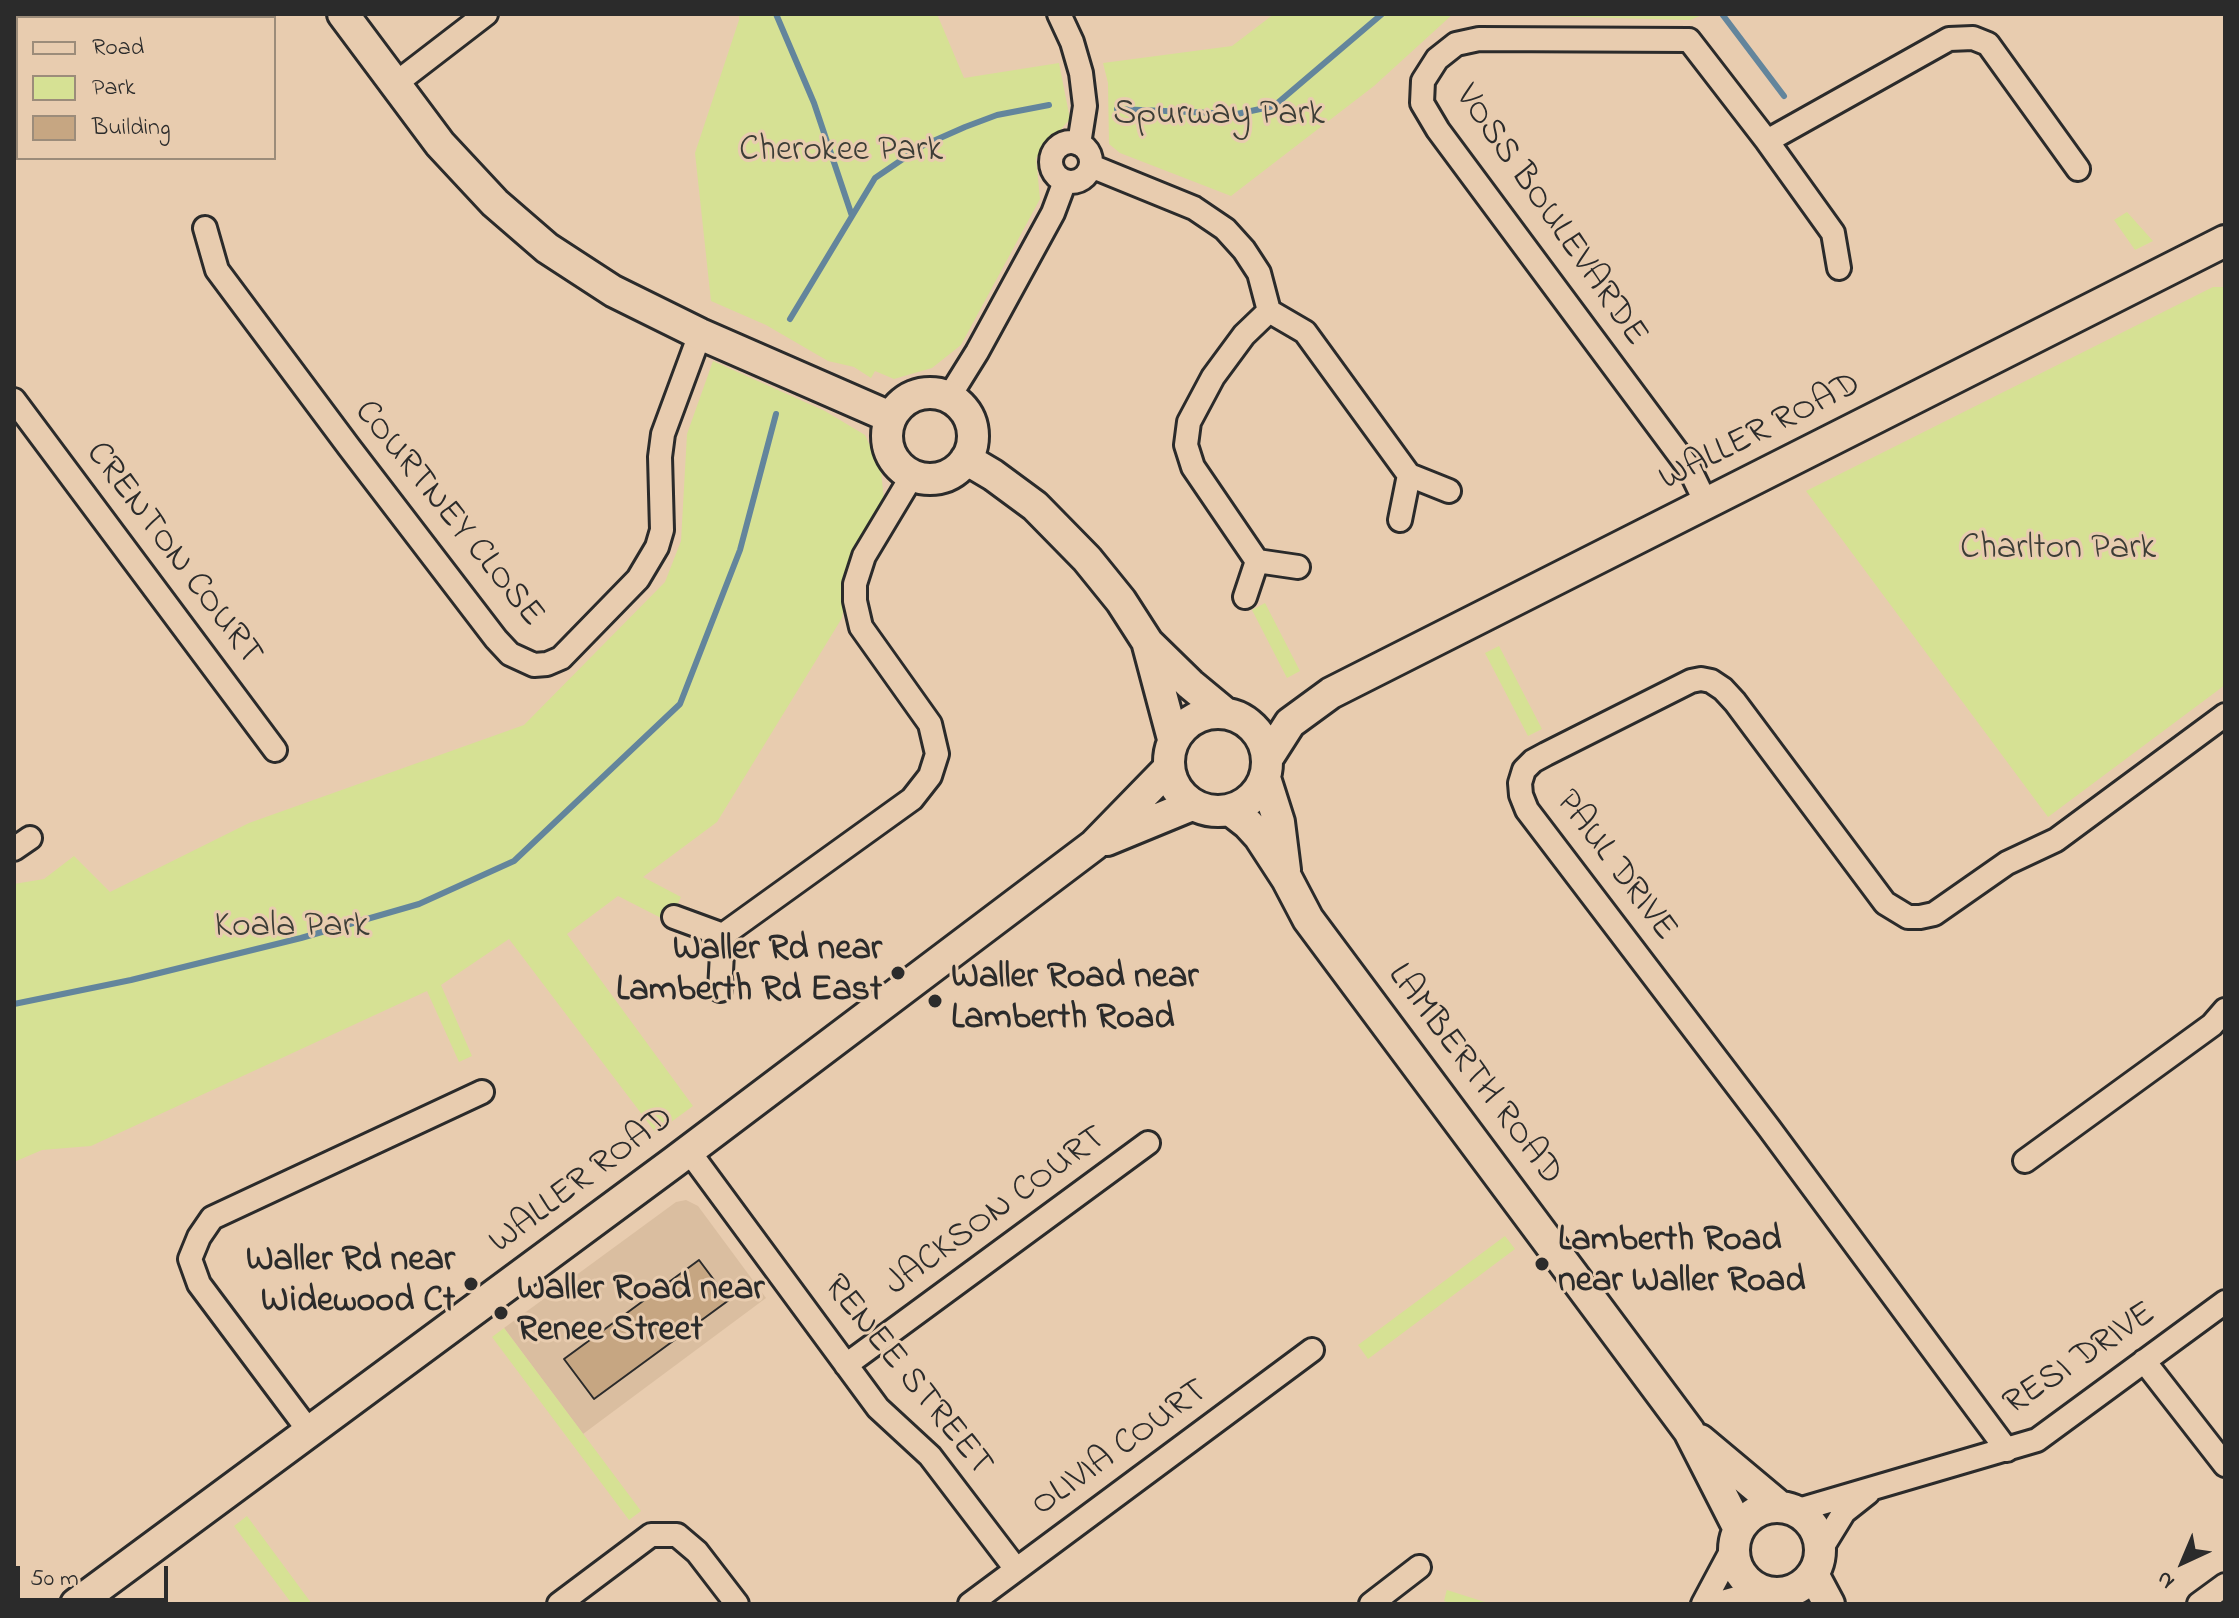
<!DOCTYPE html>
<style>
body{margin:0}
#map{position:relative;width:2239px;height:1618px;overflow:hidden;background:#e8ccaf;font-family:"Indie Flower",sans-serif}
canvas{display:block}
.frame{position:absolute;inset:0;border:16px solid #2b2b2b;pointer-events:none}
.legend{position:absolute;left:16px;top:16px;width:260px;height:144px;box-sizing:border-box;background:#e8ccaf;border:2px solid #9c8c7a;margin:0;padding:10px 14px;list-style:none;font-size:24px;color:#2b2b2b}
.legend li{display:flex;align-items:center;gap:16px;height:40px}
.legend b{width:40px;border:2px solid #9c8c7a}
.north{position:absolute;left:2143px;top:1522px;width:80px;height:80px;-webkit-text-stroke:6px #e8ccaf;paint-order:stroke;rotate:224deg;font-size:22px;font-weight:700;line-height:32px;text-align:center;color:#2b2b2b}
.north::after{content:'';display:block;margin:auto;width:28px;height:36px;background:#2b2b2b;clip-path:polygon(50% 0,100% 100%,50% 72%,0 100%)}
.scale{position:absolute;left:16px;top:1566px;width:152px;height:36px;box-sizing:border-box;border:4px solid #2b2b2b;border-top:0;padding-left:10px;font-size:24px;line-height:28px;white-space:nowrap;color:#2b2b2b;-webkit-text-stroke:6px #e8ccaf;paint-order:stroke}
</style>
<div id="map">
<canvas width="2239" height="1618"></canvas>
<div class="frame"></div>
<ul class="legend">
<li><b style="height:10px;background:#e8ccaf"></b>Road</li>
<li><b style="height:22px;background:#d6e194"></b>Park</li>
<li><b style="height:22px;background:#c6a682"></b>Building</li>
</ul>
<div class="north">N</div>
<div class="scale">50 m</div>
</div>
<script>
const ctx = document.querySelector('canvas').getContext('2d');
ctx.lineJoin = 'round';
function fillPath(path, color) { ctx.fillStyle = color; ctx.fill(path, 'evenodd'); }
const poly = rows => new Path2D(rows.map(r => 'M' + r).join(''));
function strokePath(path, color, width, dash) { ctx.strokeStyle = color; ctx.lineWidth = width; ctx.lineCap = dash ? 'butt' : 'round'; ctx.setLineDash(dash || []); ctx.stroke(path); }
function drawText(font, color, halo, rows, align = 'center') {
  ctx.font = font + ' "Indie Flower",sans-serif'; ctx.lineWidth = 6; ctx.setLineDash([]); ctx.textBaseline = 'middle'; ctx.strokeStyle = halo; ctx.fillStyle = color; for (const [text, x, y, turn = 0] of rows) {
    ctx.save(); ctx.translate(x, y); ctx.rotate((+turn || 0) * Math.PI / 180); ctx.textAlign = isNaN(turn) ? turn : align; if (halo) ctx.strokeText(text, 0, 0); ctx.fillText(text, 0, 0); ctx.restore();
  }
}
fillPath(poly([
 [686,1200,698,1206,766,1298,583,1434,504,1328,676,1202]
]), '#dabea0');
fillPath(poly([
 [739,14,937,14,964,78,1059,63,1070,119,1036,158,1040,199,961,345,932,368,894,379,875,371,871,378,854,367,828,361,766,325,711,301,695,153,739,20],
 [1274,14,1453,14,1374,86,1231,196,1120,153,1109,144,1108,83,1103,63,1232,46],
 [1466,14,1705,14,1690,20],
 [2127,212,2153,241,2135,250,2114,220],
 [2213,287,2225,287,2225,685,2048,817,1806,491],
 [713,361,825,411,865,435,881,470,884,501,852,555,842,618,717,822,643,877,681,897,669,922,618,896,567,934,693,1106,656,1133,509,939,441,985,472,1056,459,1062,427,991,91,1146,42,1150,14,1162,14,884,44,879,74,856,110,892,249,823,524,725,665,582,681,541,687,434],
 [1265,603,1300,671,1287,678,1252,610],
 [1499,646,1542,729,1528,736,1485,653],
 [1505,1236,1515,1249,1368,1359,1358,1345],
 [504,1328,641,1511,629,1520,492,1337],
 [247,1516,312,1604,292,1604,234,1526],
 [1447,1589,1447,1590,1491,1604,1453,1604,1444,1601]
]), '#d6e194');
strokePath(poly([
 [776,14,814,103,852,216],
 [1722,14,1784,96],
 [1117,109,1237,114,1274,106,1382,14],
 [790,319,875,178,922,146,965,127,997,115,1049,105],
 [14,1004,131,980,301,938,419,904,514,861,680,704,740,550,776,414]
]), '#63859c', 6);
const building = poly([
 [699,1260,729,1300,594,1399,564,1359,699,1260]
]);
fillPath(building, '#c6a682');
strokePath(building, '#2b2b2b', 2);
const street = poly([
 [1059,14,1072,42,1081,73,1085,106,1079,144],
 [14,21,18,24],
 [395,84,486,14],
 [1767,141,1949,39,1973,38,1988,44,2078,169],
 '1051 162a20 20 0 1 1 40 0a20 20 0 1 1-40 0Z',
 [1091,166,1194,208,1225,229,1244,250,1259,273,1269,311,1305,332,1409,475,1449,491],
 [205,228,217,270,349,447,496,639,510,654,534,665,547,664,561,658,638,579,657,547,662,530,660,457,663,434,700,334],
 [949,397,977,352,1053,213,1065,181],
 [14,400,275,750],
 [1707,505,1689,468,1438,130,1422,103,1423,81,1437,59,1456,44,1479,39,1689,40,1767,141,1833,233,1839,268],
 [1400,520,1409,475],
 [1257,561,1193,467,1186,445,1189,422,1213,377,1244,335,1269,311],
 [1245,597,1257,561,1298,567],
 [14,849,30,838],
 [674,917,723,935,720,990],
 [723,935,912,799,930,776,937,754,930,724,861,627,855,601,855,584,864,556,912,476],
 [688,1150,878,1408,930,1456,1016,1569],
 [2025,1161,2212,1025,2225,1010],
 [2144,1361,2225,1465],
 [846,1365,1148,1143],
 [309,1431,199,1284,190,1259,199,1237,212,1218,482,1092],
 [2007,1450,1769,1128,1527,810,1521,795,1520,783,1524,770,1533,761,1546,754,1691,681,1701,679,1711,681,1723,689,1735,702,1885,903,1908,917,1920,917,1934,914,2007,863,2056,840,2225,715],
 [1795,1511,2037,1440,2225,1302],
 [1820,1551,1844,1512,1868,1493],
 [559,1604,651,1535,677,1535,697,1552,737,1604],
 [970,1604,1312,1350],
 [1371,1604,1419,1567],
 [1703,1604,1734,1546],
 [1715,1604,1761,1591],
 [2199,1604,2225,1585]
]);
const secondary = poly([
 [343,14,440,144,495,203,547,248,613,291,700,334,890,417],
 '887 436a43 43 0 1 1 86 0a43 43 0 1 1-86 0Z',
 [966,459,993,475,1035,506,1087,559,1121,601,1148,643,1190,684,1225,713],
 [1148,645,1173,739],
 '1169 762a49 49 0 1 1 98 0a49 49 0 1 1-98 0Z',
 [1267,759,1290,723,1331,693,2225,241],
 [1265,778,1279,822,1285,870],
 [1230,810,1248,824,1259,836,1287,879,1308,919,1689,1431,1739,1529],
 [1107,840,1192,805],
 [1700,1440,1780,1507],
 '1734 1550a43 43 0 1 1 86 0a43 43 0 1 1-86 0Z',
 [1813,1574,1829,1604],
 [76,1604,674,1162,1094,845,1168,769]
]);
strokePath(street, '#2b2b2b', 28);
strokePath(secondary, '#2b2b2b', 36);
strokePath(street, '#e8ccaf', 22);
strokePath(secondary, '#e8ccaf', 30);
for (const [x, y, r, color] of [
 [898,973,8,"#2b2b2b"],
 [935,1001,8,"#2b2b2b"],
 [1542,1264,8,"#2b2b2b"],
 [471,1284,8,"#2b2b2b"],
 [501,1313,8,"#2b2b2b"]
]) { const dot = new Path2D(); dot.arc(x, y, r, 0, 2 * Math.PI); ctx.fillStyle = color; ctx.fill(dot); strokePath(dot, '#e8ccaf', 3); }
drawText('36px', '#3c3d36', '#e8ccaf', [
 ["Spurway Park",1219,117],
 ["Cherokee Park",841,153],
 ["Charlton Park",2058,551],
 ["Koala Park",292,929]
]);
drawText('36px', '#2b2b2b', '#e8ccaf', [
 ["VOSS BOULEVARDE",1549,217,55],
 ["WALLER ROAD",1761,434,-27],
 ["COURTNEY CLOSE",447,515,51],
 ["CRENTON COURT",172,555,53],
 ["PAUL DRIVE",1614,867,53],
 ["LAMBERTH ROAD",1473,1076,53],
 ["WALLER ROAD",583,1182,-37],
 ["JACKSON COURT",997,1213,-36],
 ["RESI DRIVE",2081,1361,-34],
 ["RENEE STREET",906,1377,51],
 ["OLIVIA COURT",1121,1450,-36]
]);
drawText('bold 36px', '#2b2b2b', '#e8ccaf', [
 ["Waller Rd near",882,952,"right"],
 ["Lamberth Rd East",882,993,"right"],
 ["Waller Road near",951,980],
 ["Lamberth Road",951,1021],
 ["Lamberth Road",1558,1243],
 ["near Waller Road",1558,1284],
 ["Waller Rd near",455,1263,"right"],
 ["Widewood Ct",455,1304,"right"],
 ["Waller Road near",517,1292],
 ["Renee Street",517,1333]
], 'left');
</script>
